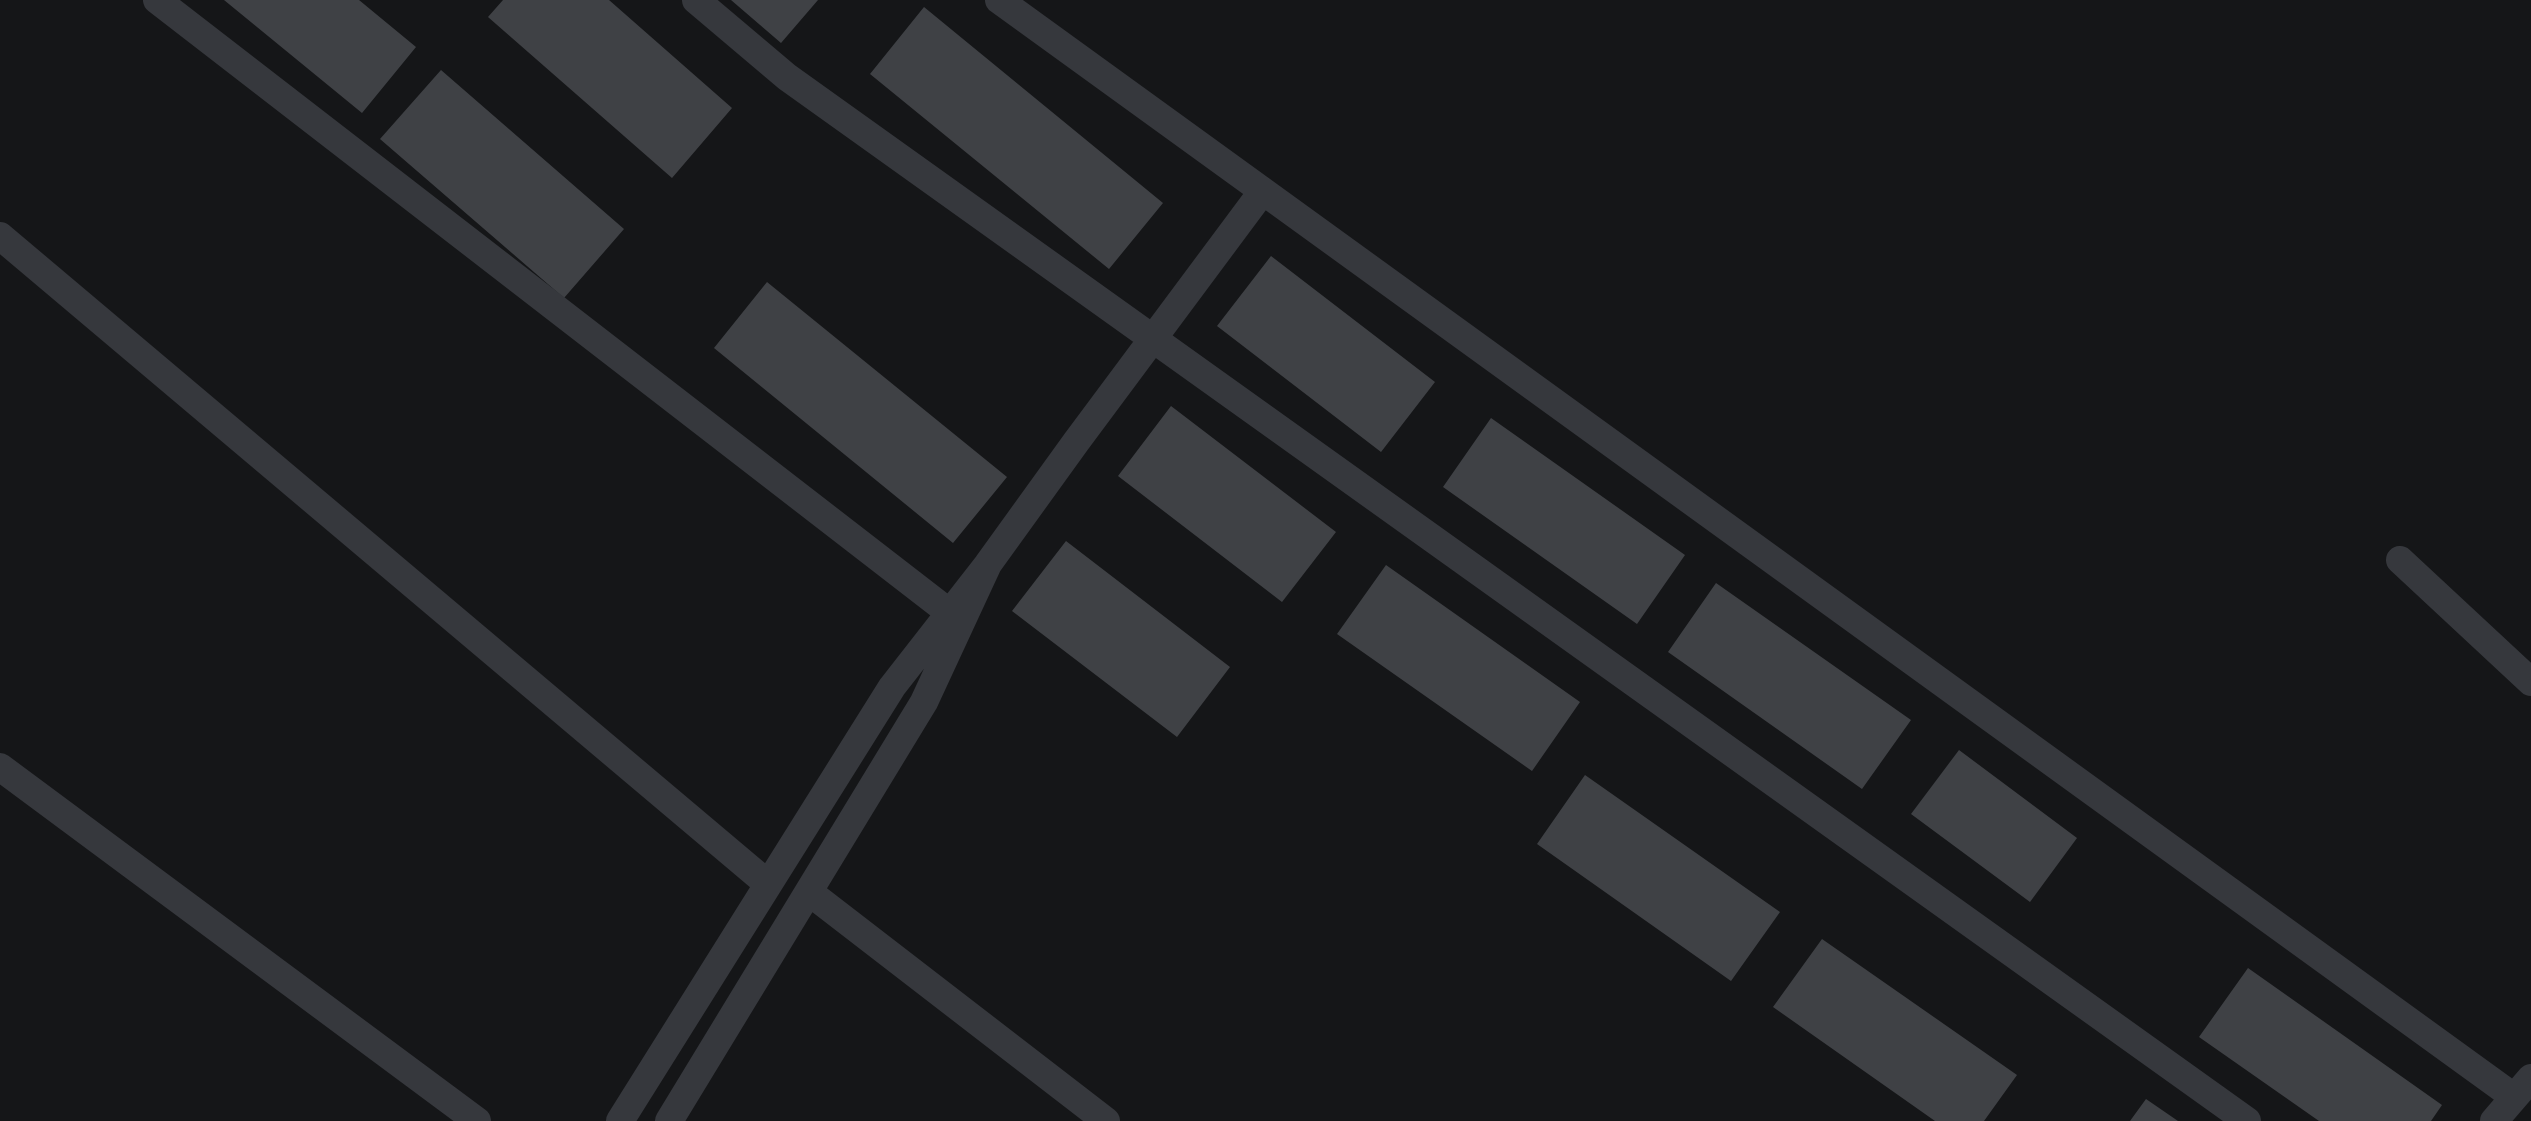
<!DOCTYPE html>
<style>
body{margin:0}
canvas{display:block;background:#151618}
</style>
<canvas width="2531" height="1121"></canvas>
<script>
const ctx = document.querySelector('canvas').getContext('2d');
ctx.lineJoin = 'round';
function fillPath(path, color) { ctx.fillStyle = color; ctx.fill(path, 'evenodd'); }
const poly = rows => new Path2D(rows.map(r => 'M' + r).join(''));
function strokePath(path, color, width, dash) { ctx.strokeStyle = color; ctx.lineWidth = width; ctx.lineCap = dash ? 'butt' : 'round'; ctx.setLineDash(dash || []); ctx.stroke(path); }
fillPath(poly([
 [224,0,359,0,416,47,362,113],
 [503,0,609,0,732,108,672,178,488,17],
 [731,0,818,0,781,43],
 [924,7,1163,203,1109,269,870,74],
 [441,70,624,229,564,298,380,139],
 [1271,256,1435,382,1381,452,1217,326],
 [767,282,1007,477,953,543,714,348],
 [1171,406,1336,532,1282,602,1118,476],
 [1491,418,1685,555,1637,624,1443,487],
 [1066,541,1230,667,1177,737,1012,611],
 [1386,565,1580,702,1532,771,1337,634],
 [1716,583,1911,720,1862,789,1668,652],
 [1959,750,2077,838,2030,902,1911,814],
 [1585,775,1780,912,1731,981,1537,844],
 [1822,939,2017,1075,1984,1121,1935,1121,1773,1007],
 [2248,968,2442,1105,2431,1121,2319,1121,2199,1037],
 [2146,1099,2178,1121,2130,1121]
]), '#3f4145');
strokePath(poly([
 [157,0,950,613],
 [696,0,787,77,2247,1121],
 [999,0,2514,1097],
 [0,236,768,884],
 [2400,560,2531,682],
 [988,564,1076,442,1262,192],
 [0,767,477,1121],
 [809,892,1106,1121],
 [620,1121,892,687,988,564,924,702,669,1121],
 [2494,1121,2531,1078]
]), '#36383d', 28);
</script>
